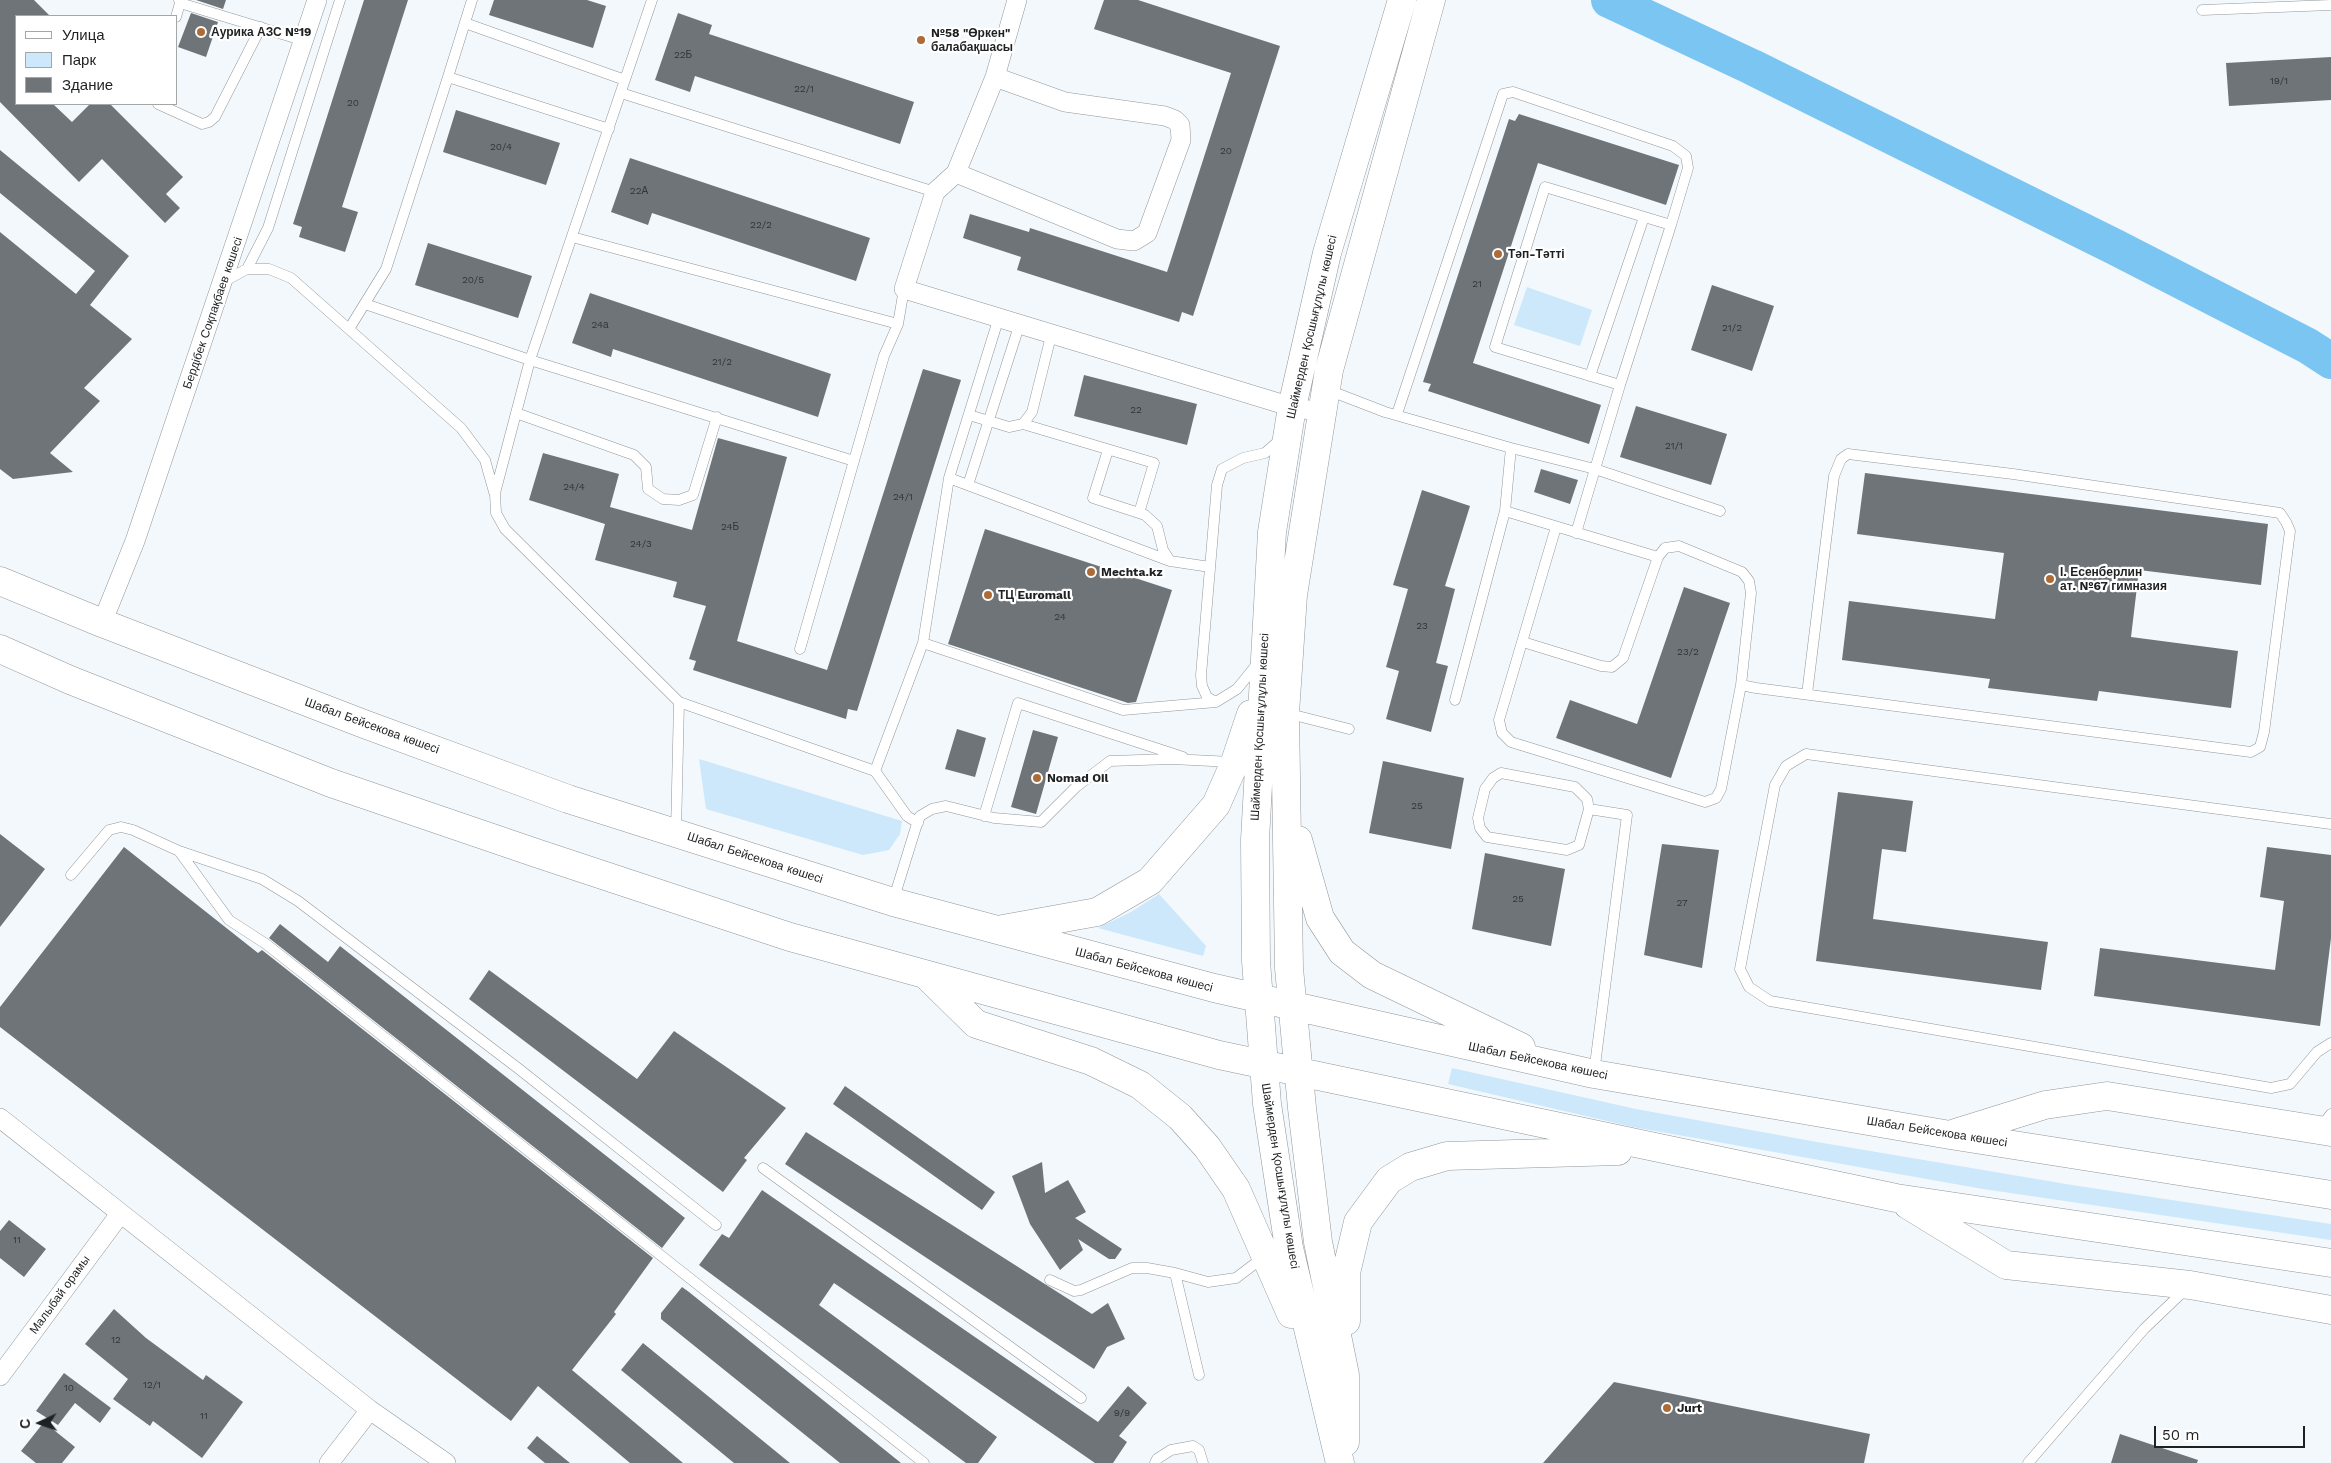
<!DOCTYPE html>
<meta charset="utf-8">
<style>
body{margin:0}
#map{position:relative;width:2331px;height:1463px;overflow:hidden;background:#f2f8fc;font-family:"Work Sans",sans-serif}
canvas{display:block}
.legend{position:absolute;left:15px;top:15px;width:162px;height:90px;box-sizing:border-box;background:#fff;border:1px solid #a5a6a6;margin:0;padding:6px 9px;list-style:none;font-size:15px;color:#1e2021}
.legend li{display:flex;align-items:center;gap:10px;height:25px}
.legend b{width:25px;border:1px solid #a5a6a6}
.north{position:absolute;left:15px;top:1398px;width:50px;height:50px;-webkit-text-stroke:4px #fff;paint-order:stroke;rotate:267deg;font-size:14px;font-weight:700;line-height:20px;text-align:center;color:#1e2021}
.north::after{content:'';display:block;margin:auto;width:18px;height:22px;background:#1e2021;clip-path:polygon(50% 0,100% 100%,50% 72%,0 100%)}
.scale{position:absolute;left:2154px;top:1426px;width:151px;height:22px;box-sizing:border-box;border:2px solid #1e2021;border-top:0;padding-left:6px;font-size:15px;line-height:18px;white-space:nowrap;color:#1e2021;-webkit-text-stroke:4px #fff;paint-order:stroke}
</style>
<div id="map">
<canvas width="2331" height="1463"></canvas>
<ul class="legend">
<li><b style="height:6px;background:#fff"></b>Улица</li>
<li><b style="height:14px;background:#cde8fb"></b>Парк</li>
<li><b style="height:14px;background:#6f7478"></b>Здание</li>
</ul>
<div class="north">С</div>
<div class="scale">50 m</div>
</div>
<script>
const ctx = document.querySelector('canvas').getContext('2d');
ctx.lineJoin = 'round';
function fillPath(path, color) { ctx.fillStyle = color; ctx.fill(path, 'evenodd'); }
const poly = rows => new Path2D(rows.map(r => 'M' + r).join(''));
function strokePath(path, color, width, dash) { ctx.strokeStyle = color; ctx.lineWidth = width; ctx.lineCap = dash ? 'butt' : 'round'; ctx.setLineDash(dash || []); ctx.stroke(path); }
function drawText(font, color, halo, rows, align = 'center') {
  ctx.font = font + ' "Work Sans",sans-serif'; ctx.lineWidth = 4.5; ctx.setLineDash([]); ctx.textBaseline = 'middle'; ctx.strokeStyle = halo; ctx.fillStyle = color; for (const [text, x, y, turn = 0] of rows) {
    ctx.save(); ctx.translate(x, y); ctx.rotate((+turn || 0) * Math.PI / 180); ctx.textAlign = isNaN(turn) ? turn : align; if (halo) ctx.strokeText(text, 0, 0); ctx.fillText(text, 0, 0); ctx.restore();
  }
}
fillPath(poly([
 [1527,287,1592,310,1580,346,1514,325],
 [699,759,902,821,900,834,889,850,863,855,706,809],
 [1159,894,1206,946,1203,956,1098,928,1131,912],
 [1452,1068,1636,1109,1817,1142,2072,1185,2331,1224,2331,1240,1983,1189,1633,1127,1448,1084]
]), '#cde8fb');
strokePath(poly([
 [1609,0,1752,67,2115,247,2308,346,2331,361]
]), '#7bc5f3', 36);
fillPath(poly([
 [0,0,34,0,50,16,16,16,16,104,53,104,72,122,90,104,110,104,183,177,166,194,180,208,165,223,102,159,79,182,0,102],
 [196,0,226,0,223,9],
 [364,0,408,0,342,207,358,212,345,252,299,237,302,227,293,224],
 [494,0,587,0,606,6,593,48,489,15],
 [1104,0,1138,0,1280,46,1193,316,1182,312,1179,322,1017,270,1021,257,963,238,970,214,1029,232,1030,228,1167,272,1231,73,1094,29],
 [191,13,218,22,206,57,178,47],
 [678,13,712,25,709,34,914,102,900,144,695,76,690,92,655,80],
 [2331,57,2331,100,2229,106,2226,63],
 [456,110,560,143,546,185,443,152],
 [1519,114,1679,165,1666,205,1538,163,1473,363,1601,405,1589,444,1428,391,1431,384,1423,382,1509,119,1515,121],
 [0,150,129,256,90,305,132,339,84,388,100,401,50,453,73,472,13,479,0,469,0,232,76,294,95,271,0,193],
 [630,158,870,238,856,281,652,213,648,225,611,212],
 [428,243,532,276,518,318,415,285],
 [1712,285,1774,306,1752,371,1691,350],
 [590,293,831,374,818,417,613,349,611,357,572,343],
 [923,369,961,380,857,711,848,709,846,719,693,670,696,661,689,659,706,606,673,597,677,582,595,560,605,524,529,500,543,453,619,474,610,507,692,530,718,438,787,457,737,641,827,670],
 [1084,375,1197,404,1187,445,1074,416],
 [1636,406,1727,434,1711,485,1620,457],
 [1541,469,1578,480,1570,504,1534,492],
 [1865,473,2268,524,2261,585,2139,570,2131,637,2238,651,2231,708,2099,691,2097,701,1988,688,1990,679,1842,660,1849,601,1995,619,2004,553,1857,534],
 [1422,490,1470,506,1445,586,1455,589,1436,663,1448,666,1431,732,1386,719,1399,671,1386,667,1408,589,1393,585],
 [985,529,1172,590,1136,702,1128,703,948,644],
 [1684,587,1730,603,1671,778,1556,738,1570,700,1637,724],
 [957,729,986,738,975,777,945,769],
 [1033,730,1058,737,1036,814,1011,807],
 [1383,761,1464,778,1451,849,1369,833],
 [1838,792,1913,801,1906,852,1882,849,1873,919,2048,942,2041,990,1816,961],
 [0,834,45,869,0,927],
 [1662,844,1719,850,1702,968,1644,955],
 [124,847,258,953,262,950,653,1258,614,1312,616,1314,572,1370,683,1463,630,1463,538,1386,511,1421,0,1027,0,1007],
 [2267,847,2331,855,2331,938,2320,1026,2094,996,2100,948,2275,970,2284,901,2260,897],
 [1485,853,1565,869,1551,946,1472,929],
 [280,924,328,962,340,946,685,1218,662,1248,269,938],
 [489,970,637,1079,674,1031,786,1108,744,1158,747,1160,723,1192,469,999],
 [845,1086,995,1192,982,1210,833,1104],
 [806,1132,1092,1314,1108,1303,1125,1339,1107,1347,1094,1369,785,1164],
 [1042,1162,1045,1193,1068,1180,1086,1212,1075,1218,1122,1249,1115,1259,1109,1259,1078,1239,1083,1250,1060,1270,1030,1224,1012,1176],
 [762,1190,1098,1422,1128,1386,1147,1403,1119,1436,1127,1442,1113,1463,1095,1463,834,1283,819,1305,997,1437,978,1463,966,1463,699,1265,722,1234,729,1238],
 [9,1220,46,1249,24,1277,0,1258,0,1231],
 [682,1287,689,1292,901,1463,840,1463,661,1319,661,1313],
 [114,1309,146,1338,203,1380,206,1375,243,1402,202,1458,153,1421,150,1426,113,1399,128,1379,85,1344],
 [643,1343,790,1463,734,1463,621,1370],
 [64,1373,111,1408,100,1423,75,1403,58,1425,36,1411],
 [1614,1382,1870,1434,1864,1463,1543,1463],
 [44,1422,75,1447,62,1463,36,1463,21,1451],
 [2120,1434,2198,1460,2197,1463,2111,1463],
 [537,1436,570,1463,545,1463,527,1448]
]), '#6f7478');
const lane = poly([
 [179,0,180,3,305,41],
 [652,0,530,360,495,493,496,513,505,529,679,702,676,832],
 [2202,10,2331,5],
 [176,17,180,3],
 [465,23,625,80],
 [448,77,472,0],
 [621,93,935,192],
 [158,104,202,124,209,122,215,117,261,27],
 [572,237,898,324,904,289],
 [247,269,268,228,340,0],
 [223,282,247,269,269,269,291,278,461,428,485,460,494,492],
 [365,304,530,360,854,461],
 [349,329,386,269,448,77,609,129],
 [1590,376,1644,217],
 [1620,385,1671,225],
 [1328,390,1385,412,1511,448,1505,511,1455,700],
 [516,413,634,455,646,467,648,489,663,499,679,500,693,495,717,417],
 [1397,414,1503,94,1513,92,1673,146,1686,156,1688,168,1671,225,1545,187,1495,347,1620,385,1576,533],
 [969,415,1009,427,1023,424,1032,412,1052,332],
 [1023,424,1154,463,1139,513],
 [1511,448,1595,469,1720,511],
 [1108,450,1093,498,1145,515,1157,526,1163,550,1170,561,1210,567],
 [949,478,1170,561],
 [968,485,1020,323],
 [1505,511,1658,557,1623,658,1612,667,1601,666,1523,642],
 [1556,527,1499,720,1502,733,1511,742,1705,802,1716,798,1721,789,1741,685],
 [1658,557,1665,548,1679,546,1742,572,1749,581,1751,593,1741,685,1756,688,2251,752,2260,747,2264,732,2290,531,2286,522,2280,513,2013,474,1848,454,1841,459,1834,476,1807,694],
 [923,643,1123,710,1216,702,1237,689,1258,663],
 [800,649,884,356,898,324],
 [679,702,875,771],
 [1216,702,1207,697,1202,686,1201,675,1217,485,1222,469,1243,458,1265,453,1281,439],
 [1286,713,1349,729],
 [1589,809,1587,799,1575,787,1501,773,1493,778,1485,789,1478,818,1480,828,1487,837,1567,850,1579,845,1589,809,1627,815,1594,1073],
 [984,816,1018,703,1183,757],
 [918,823,907,816,875,771,923,643,949,478,999,317],
 [2331,824,1806,754,1786,766,1775,785,1740,969,1749,987,1770,1001,2271,1088,2290,1084,2317,1052,2331,1043],
 [179,851,229,920,266,944,924,1463],
 [71,875,109,830,121,827,133,830,179,851,262,879,298,901,519,1069,716,1225],
 [893,901,916,827,920,816,932,809,946,806,994,818,1041,822,1076,787,1110,761,1172,759,1232,762],
 [2320,1128,2331,1114],
 [763,1168,1081,1398],
 [1175,1273,1199,1375],
 [1050,1280,1074,1291,1081,1290,1132,1268,1147,1268,1175,1273,1208,1282,1236,1278,1265,1256],
 [1155,1463,1157,1459,1171,1450,1193,1446,1199,1450,1203,1463],
 [2028,1463,2144,1329,2187,1288]
]);
const street = poly([
 [1017,0,995,77,956,173,935,192,904,289,1292,407,1321,412],
 [956,173,1117,239,1134,241,1147,233,1181,140,1180,125,1175,120,1165,116,1065,102,995,77],
 [102,623,135,541,317,0],
 [0,1118,370,1410,446,1463],
 [0,1376,120,1214],
 [329,1463,370,1410]
]);
const secondary = poly([
 [0,581,102,623,364,724,568,799,893,902,1214,988,1594,1074,1950,1135,2331,1195],
 [0,649,70,680,331,783,539,854,790,937,1219,1055,1896,1198,2331,1263],
 [1298,840,1320,918,1342,952,1372,975,1521,1047],
 [1003,929,1097,912,1150,881,1216,805,1235,762,1251,714],
 [926,975,976,1024,1091,1061,1140,1085,1180,1117,1207,1147,1236,1189,1291,1314],
 [1955,1133,2045,1105,2107,1096,2331,1132],
 [1908,1205,2006,1265,2190,1285,2331,1310],
 [1346,1321,1346,1273,1358,1222,1389,1180,1410,1167,1447,1156,1618,1151],
 [1345,1442,1345,1375,1318,1242,1302,1108,1289,968,1285,713,1293,595,1329,370,1431,0],
 [1340,1463,1289,1248,1267,1104,1256,961,1255,840,1272,532,1292,407,1327,253,1402,0]
]);
strokePath(lane, '#92979b', 11);
strokePath(street, '#92979b', 20);
strokePath(secondary, '#92979b', 29);
strokePath(lane, '#fff', 10);
strokePath(street, '#fff', 19);
strokePath(secondary, '#fff', 28);
for (const [x, y, r, color] of [
 [201,32,5,"#ad6c37"],
 [921,40,5,"#ad6c37"],
 [1498,254,5,"#ad6c37"],
 [1091,572,5,"#ad6c37"],
 [2050,579,5,"#ad6c37"],
 [988,595,5,"#ad6c37"],
 [1037,778,5,"#ad6c37"],
 [1667,1408,5,"#ad6c37"]
]) { const dot = new Path2D(); dot.arc(x, y, r, 0, 2 * Math.PI); ctx.fillStyle = color; ctx.fill(dot); strokePath(dot, '#fff', 2); }
drawText('10px', '#323537', null, [
 ["22Б",683,55],
 ["19/1",2279,81],
 ["22/1",804,89],
 ["20",353,103],
 ["20/4",501,147],
 ["20",1226,151],
 ["22А",639,191],
 ["22/2",761,225],
 ["20/5",473,280],
 ["21",1477,284],
 ["24а",600,325],
 ["21/2",1732,328],
 ["21/2",722,362],
 ["22",1136,410],
 ["21/1",1674,446],
 ["24/4",574,487],
 ["24/1",903,497],
 ["24Б",730,527],
 ["24/3",641,544],
 ["24",1060,617],
 ["23",1422,626],
 ["23/2",1688,652],
 ["25",1417,806],
 ["25",1518,899],
 ["27",1682,903],
 ["11",17,1240],
 ["12",116,1340],
 ["12/1",152,1385],
 ["10",69,1388],
 ["9/9",1122,1413],
 ["11",204,1416]
]);
drawText('bold 12px', '#1e2021', '#fff', [
 ["Аурика АЗС №19",211,32],
 ["№58 \"Өркен\"",931,33],
 ["балабақшасы",931,47],
 ["Тәп-Тәтті",1508,254],
 ["Mechta.kz",1101,572],
 ["І. Есенберлин",2060,572],
 ["ат. №67 гимназия",2060,586],
 ["ТЦ Euromall",998,595],
 ["Nomad Oil",1047,778],
 ["Jurt",1677,1408]
], 'left');
drawText('12px', '#1e2021', '#fff', [
 ["Бердібек Соқпақбаев көшесі",213,313,-71],
 ["Шаймерден Қосшығұлұлы көшесі",1312,327,-77],
 ["Шабал Бейсекова көшесі",372,726,20],
 ["Шаймерден Қосшығұлұлы көшесі",1260,727,-87],
 ["Шабал Бейсекова көшесі",755,858,18],
 ["Шабал Бейсекова көшесі",1144,970,15],
 ["Шабал Бейсекова көшесі",1538,1061,12],
 ["Шабал Бейсекова көшесі",1937,1132,9],
 ["Шаймерден Қосшығұлұлы көшесі",1280,1176,81],
 ["Малыбай орамы",60,1295,-54]
]);
</script>
